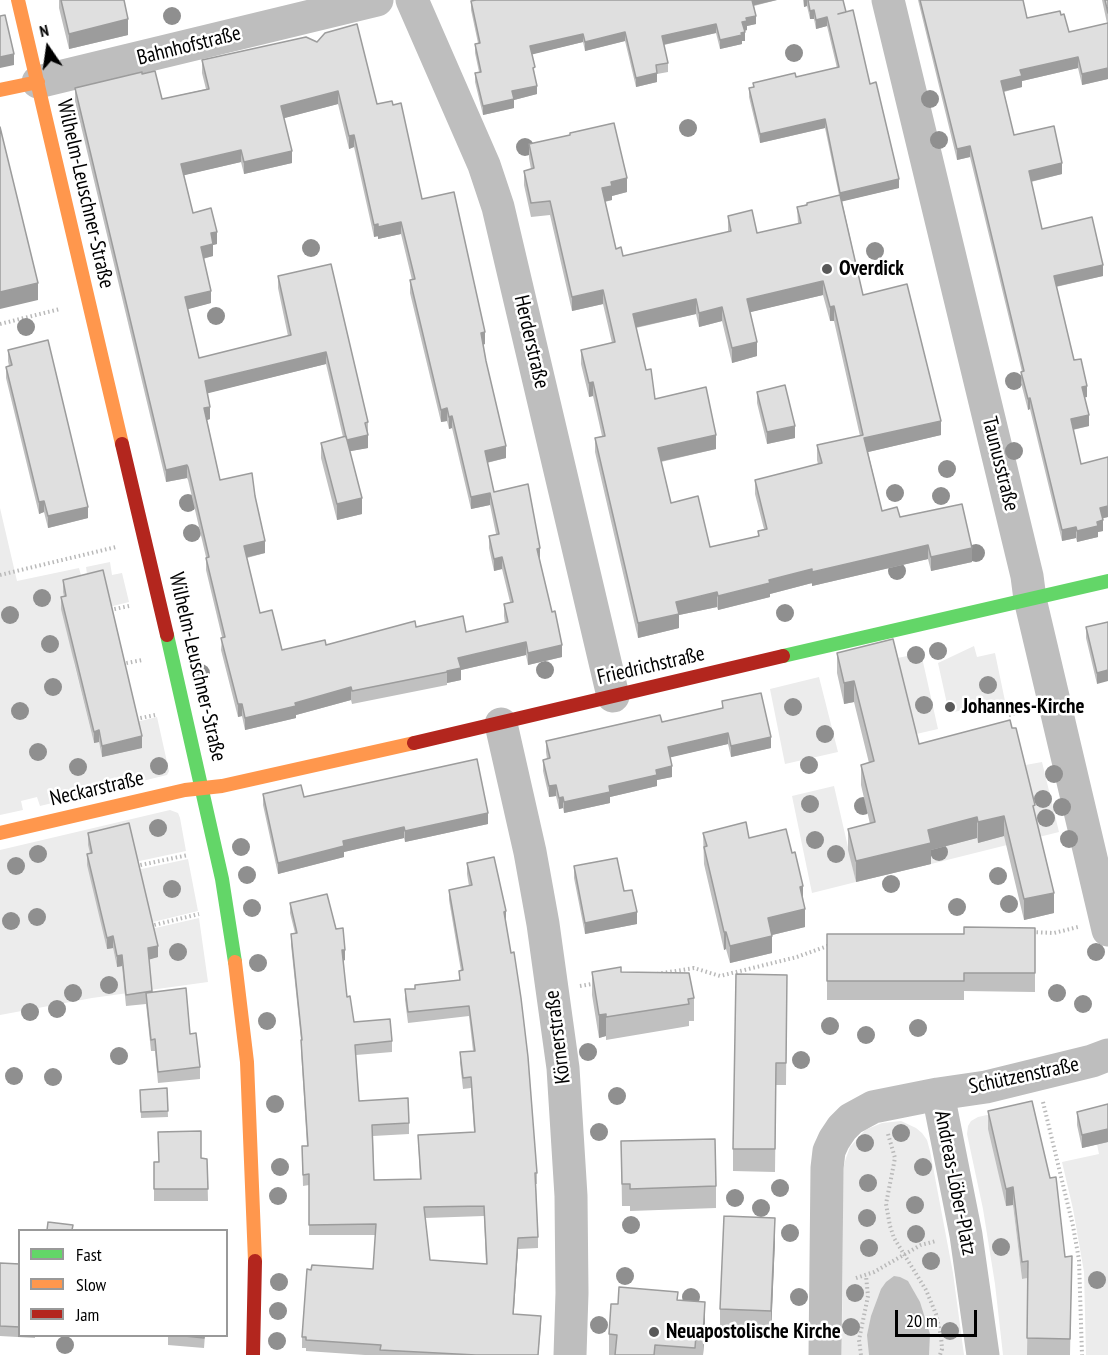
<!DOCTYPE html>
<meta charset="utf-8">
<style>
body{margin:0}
#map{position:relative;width:1108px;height:1355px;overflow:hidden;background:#fff;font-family:"PT Sans Narrow",sans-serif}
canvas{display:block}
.legend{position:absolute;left:18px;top:1229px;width:210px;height:108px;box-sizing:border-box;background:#fff;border:2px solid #999;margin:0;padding:8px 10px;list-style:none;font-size:18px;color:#000}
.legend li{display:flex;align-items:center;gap:12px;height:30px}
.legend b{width:30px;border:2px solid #999}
.north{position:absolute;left:18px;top:18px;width:60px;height:60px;-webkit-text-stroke:4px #fff;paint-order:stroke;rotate:347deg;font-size:16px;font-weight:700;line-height:24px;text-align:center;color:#000}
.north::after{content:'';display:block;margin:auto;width:21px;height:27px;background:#000;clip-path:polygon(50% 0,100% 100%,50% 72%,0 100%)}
.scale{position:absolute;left:895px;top:1310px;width:82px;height:27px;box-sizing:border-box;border:3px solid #000;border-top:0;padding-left:8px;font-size:18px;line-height:21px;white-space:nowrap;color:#000;-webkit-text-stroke:4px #fff;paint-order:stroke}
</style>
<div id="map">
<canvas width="1108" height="1355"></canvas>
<ul class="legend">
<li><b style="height:8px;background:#63d668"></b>Fast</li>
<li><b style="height:8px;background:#ff974d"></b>Slow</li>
<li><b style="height:8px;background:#b3261e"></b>Jam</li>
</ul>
<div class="north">N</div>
<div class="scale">20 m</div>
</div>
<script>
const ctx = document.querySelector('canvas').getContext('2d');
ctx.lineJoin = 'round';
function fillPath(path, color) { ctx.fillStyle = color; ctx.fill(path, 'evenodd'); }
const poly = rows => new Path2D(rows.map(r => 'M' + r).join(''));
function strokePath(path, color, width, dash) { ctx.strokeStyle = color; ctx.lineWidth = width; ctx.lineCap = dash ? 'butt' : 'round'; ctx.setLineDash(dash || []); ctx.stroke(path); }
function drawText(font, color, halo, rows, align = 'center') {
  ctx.font = font + ' "PT Sans Narrow",sans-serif'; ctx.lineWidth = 5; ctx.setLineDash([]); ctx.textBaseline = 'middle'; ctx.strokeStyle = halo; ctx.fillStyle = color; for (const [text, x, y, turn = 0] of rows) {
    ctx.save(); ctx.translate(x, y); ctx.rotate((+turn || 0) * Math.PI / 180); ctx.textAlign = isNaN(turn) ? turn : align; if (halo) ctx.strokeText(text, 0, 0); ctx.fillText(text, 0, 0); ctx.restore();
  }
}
fillPath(poly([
 [0,508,17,581,79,568,81,575,87,574,86,567,110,562,112,575,122,573,129,602,109,607,66,607,74,663,94,743,99,742,102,757,142,748,136,722,157,717,169,771,167,775,40,806,37,797,21,801,23,810,0,815],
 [974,646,977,657,995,653,1005,701,949,713,938,663],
 [921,653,938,729,912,735,893,659],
 [819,677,838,752,785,764,770,689],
 [1042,762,1059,832,931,864,924,834,957,843,977,838,978,842,1020,766],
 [834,786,856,882,812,893,792,796],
 [170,810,178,813,180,818,186,851,135,862,113,948,117,967,151,929,199,918,208,982,92,998,0,1015,0,850],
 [188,859,198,911,149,923,137,870],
 [1018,1108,1006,1206,1013,1205,1022,1279,1028,1278,1027,1355,1003,1355,995,1284,983,1209,967,1134,968,1126,971,1121,978,1117],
 [901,1121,916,1128,922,1133,927,1140,930,1151,953,1273,964,1355,842,1355,843,1169,846,1158,850,1147,865,1130,882,1123],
 [1108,1142,1108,1355,1086,1355,1084,1272,1073,1209,1062,1162,1099,1154,1097,1144]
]), '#ececec');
fillPath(poly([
 [894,1276,900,1277,908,1281,920,1302,930,1334,929,1355,869,1355,867,1335,871,1316,881,1289,886,1282]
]), '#bfbfbf');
strokePath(poly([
 [0,324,60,309],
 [0,575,116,547],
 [110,610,129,606],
 [122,664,142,660],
 [1009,715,1014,714],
 [136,719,155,715],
 [136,866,188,855],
 [150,926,199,914],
 [1032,932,1054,933,1078,927],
 [657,974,694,968,720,976,797,957,830,945],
 [580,986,597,983],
 [1043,1102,1073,1226,1079,1260,1082,1355],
 [888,1134,895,1158,886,1204,890,1226,894,1238,926,1290,936,1314,941,1336,942,1349,940,1355],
 [856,1278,874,1272,921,1245,936,1241],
 [861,1355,859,1340,868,1296,866,1276]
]), '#b9b9b9', 4, [1.5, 3]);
strokePath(poly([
 [412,0,484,165,498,207,613,696],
 [888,0,1027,576,1030,599,1108,930],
 [38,82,377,0],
 [501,724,530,852,543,924,563,1068,571,1196,572,1293,570,1355],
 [938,1094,966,1235,983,1355],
 [825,1355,827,1168,829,1151,834,1140,842,1128,851,1119,873,1107,938,1094,986,1087,1092,1061,1108,1055]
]), '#bebebe', 33);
strokePath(poly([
 [167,635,222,879,235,962],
 [783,656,1108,581]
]), '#63d668', 14);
strokePath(poly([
 [18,0,122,444],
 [0,90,38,82],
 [0,833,185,790,222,786,414,743],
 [235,962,247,1062,255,1261]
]), '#ff974d', 14);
strokePath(poly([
 [122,444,167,635],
 [414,743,783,656],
 [253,1355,255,1261]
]), '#b3261e', 14);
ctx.fillStyle = '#8f8f8f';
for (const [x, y] of [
 [172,16],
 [794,53],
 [930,99],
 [688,128],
 [939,140],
 [525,147],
 [311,248],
 [875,251],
 [216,316],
 [26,327],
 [1014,381],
 [1014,451],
 [947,469],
 [895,493],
 [941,496],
 [188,503],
 [192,533],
 [976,553],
 [897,571],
 [180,587],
 [42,598],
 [785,613],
 [10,615],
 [50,644],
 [938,651],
 [916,655],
 [545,670],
 [201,673],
 [988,685],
 [53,687],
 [924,705],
 [793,707],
 [20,711],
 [825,734],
 [38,752],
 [809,765],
 [159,766],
 [78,767],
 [1054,774],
 [1043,799],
 [810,804],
 [863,806],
 [1062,807],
 [1046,818],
 [158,828],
 [1069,839],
 [815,840],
 [241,847],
 [939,852],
 [38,854],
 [836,854],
 [16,866],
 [247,875],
 [998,876],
 [891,884],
 [172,889],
 [1009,904],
 [957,907],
 [252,908],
 [37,917],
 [11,921],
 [178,952],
 [1096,952],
 [258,963],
 [109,985],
 [73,993],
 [1057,993],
 [1083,1004],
 [57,1009],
 [30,1012],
 [267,1021],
 [830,1026],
 [918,1028],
 [866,1035],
 [588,1052],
 [119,1056],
 [801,1060],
 [14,1076],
 [53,1077],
 [617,1096],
 [275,1104],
 [599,1132],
 [901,1133],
 [865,1143],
 [280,1167],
 [923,1167],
 [868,1183],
 [780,1188],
 [278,1196],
 [735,1198],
 [915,1205],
 [761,1208],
 [867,1218],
 [631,1225],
 [790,1233],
 [916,1234],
 [1001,1247],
 [869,1248],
 [931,1261],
 [625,1276],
 [1097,1280],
 [279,1282],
 [855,1293],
 [691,1297],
 [799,1297],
 [278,1311],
 [599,1325],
 [851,1327],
 [950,1331],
 [277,1341],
 [65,1345]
]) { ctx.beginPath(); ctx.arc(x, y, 9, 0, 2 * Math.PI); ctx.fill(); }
fillPath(poly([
 [59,0,124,0,128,35,69,49,59,8],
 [476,0,777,0,754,6,756,24,747,26,747,30,745,31,745,41,742,41,742,44,720,49,716,33,664,45,668,63,668,72,657,74,657,82,636,87,625,41,585,51,583,42,532,54,537,94,514,100,514,108,483,115,475,82,475,73,479,72,475,53,475,44,478,43,471,10,471,1],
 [803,0,843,0,846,12,870,84,899,188,842,201,863,295,941,435,868,452,882,511,900,517,972,562,931,571,928,559,812,586,812,583,770,594,770,597,718,610,717,607,679,615,679,628,638,638,595,452,595,438,602,436,593,396,589,397,581,364,581,350,612,343,603,304,572,311,550,215,531,217,524,185,524,171,531,169,529,158,529,144,627,192,612,196,612,200,605,202,616,249,623,256,728,232,728,216,757,233,798,224,797,207,839,195,825,128,760,143,749,97,749,88,753,87,753,83,796,77,837,68,827,26,816,29,814,19,810,19,807,6,804,7],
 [823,295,830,321,834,321,860,436,817,445,817,460,818,464,755,480,755,494,764,529,758,531,758,536,710,547,671,503,661,462,716,449,655,399,646,370,636,328,696,314,699,327,722,321,732,363,757,356,750,312],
 [918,0,1023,0,1027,18,1061,15,1069,32,1107,23,1102,0,1108,0,1108,79,1082,85,1078,68,1022,81,1022,87,1004,92,1014,135,1062,174,1031,182,1042,229,1103,276,1056,287,1074,360,1087,397,1084,397,1089,426,1073,430,1081,464,1108,457,1108,517,1103,518,1103,531,1098,532,1098,537,1077,542,1076,538,1062,541,1030,409,1028,410,1021,383,1022,372,970,157,957,160],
 [306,37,377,104,422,199,485,344,483,345,506,458,487,463,494,492,540,561,562,657,528,665,526,655,461,670,461,680,447,683,447,685,352,704,351,700,296,715,296,718,245,730,242,716,238,717,221,650,222,637,206,570,206,557,188,480,187,478,166,482,75,101,75,88,142,74,162,99,206,89,202,73,202,60],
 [338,104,349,149,354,147,374,237,378,236,378,239,401,234,412,280,410,280,410,293,441,422,447,421,449,429,452,428,471,509,490,505,496,534,489,536,489,548,494,571,502,569,510,602,504,604,504,616,505,623,466,632,416,627,326,645,282,650,260,613,247,558,265,553,255,496,220,480,207,420,210,419,207,393,326,364,343,437,321,443,321,458,337,520,362,514,350,451,368,448,368,422,278,276,278,288,288,336,199,358,187,309,211,303,203,259,213,256,213,245,217,244,193,213,184,175,241,162,244,174,292,163,284,118],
 [8,350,88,518,48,528,44,512,39,514,6,378,6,367,9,366,8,361],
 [757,392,795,438,767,444,757,403],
 [63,580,142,748,102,757,99,742,94,743,61,609,61,597,64,596,63,592],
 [1108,622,1097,684,1086,638,1086,627],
 [837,653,919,744,1035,815,1054,913,1024,920,1004,836,978,843,977,838,931,850,931,864,856,882,848,850,848,829,870,824,861,785,861,765,869,763,854,702,844,704,837,673],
 [722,701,771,748,731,757,728,744,670,757,672,777,657,780,657,786,610,797,610,803,564,813,563,808,559,809,556,796,549,797,543,771,543,760,547,759,546,752,546,741,662,722,722,708],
 [263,794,304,797,488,824,405,842,404,838,344,852,344,857,278,874,263,805],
 [88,833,158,957,149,959,152,992,190,1034,200,1067,200,1079,158,1083,155,1051,151,1051,146,1004,126,1006,122,966,117,967,113,948,107,949,87,865,87,854,90,853,88,845],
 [703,833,749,838,803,901,805,927,772,935,772,953,730,963,726,949,724,950,704,864],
 [467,863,506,922,505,922,537,1173,537,1184,536,1184,538,1237,538,1248,518,1249,513,1314,541,1327,538,1355,365,1355,306,1351,306,1348,302,1348,302,1337,373,1269,376,1235,309,1235,309,1185,303,1186,302,1146,307,1146,301,1051,301,1040,291,945,291,934,295,933,290,913,290,903,336,929,345,960,343,961,347,997,354,1022,392,1041,392,1052,356,1055,359,1101,409,1123,409,1134,373,1136,374,1180,420,1179,418,1135,474,1132,471,1088,463,1089,460,1063,460,1052,473,1051,469,1016,408,1023,405,1000,405,989,415,989,459,980,459,971,461,971,449,900,449,890,469,886,467,874],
 [484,1216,486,1264,430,1260,425,1218],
 [574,866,624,891,637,924,585,934,574,878],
 [1035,928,1035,992,964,991,964,1000,827,1000,827,934,964,934],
 [592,972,621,972,694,998,694,1021,689,1021,689,1026,606,1040,606,1036,599,1038,592,995],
 [787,975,786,1085,776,1085,775,1172,733,1171,733,1149],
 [167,1088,168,1117,141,1118,140,1090],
 [1108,1104,1108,1142,1082,1148,1077,1125,1077,1112],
 [988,1111,1065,1257,1072,1256,1070,1355,1027,1355,1028,1278,1022,1279,1013,1205,1006,1206,988,1129],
 [621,1141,716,1186,716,1208,630,1211,630,1206,622,1206],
 [201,1158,207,1159,208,1201,154,1201,154,1162],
 [775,1240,771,1334,720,1332,720,1309],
 [0,1263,20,1264,20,1335,35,1335,35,1338,0,1336],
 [678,1300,705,1325,703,1355,609,1355,609,1334,618,1304],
 [168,1335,205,1335,204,1348,168,1345]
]), '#c0c0c0');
fillPath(poly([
 [751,0,777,0,751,6],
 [804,0,807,0,807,6,804,7],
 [814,10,814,19,810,19,810,11],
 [756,16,756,24,747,26,747,30,742,31,742,22,746,18],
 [827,17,827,26,816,29,816,20],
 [128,19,128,35,69,49,69,34],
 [716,24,716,33,662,45,662,36],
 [625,32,625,41,585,51,585,42],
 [745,32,745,41,742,41,742,44,720,49,720,40],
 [583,34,583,42,530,55,530,46],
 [14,54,14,65,0,68,0,57],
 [1078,57,1078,68,1022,81,1022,87,1001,92,1001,81,1020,70],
 [1108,68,1108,79,1082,85,1082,74],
 [657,73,657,82,636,87,636,78],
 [537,86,537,94,514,100,514,108,483,115,483,106,512,91],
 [338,91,338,104,281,119,281,106],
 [825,119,825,128,760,143,760,134],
 [354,135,354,147,349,149,349,136],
 [970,146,970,157,957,160,957,149],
 [241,150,241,162,181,176,181,164],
 [292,151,292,163,244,174,244,162],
 [1062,163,1062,174,1029,182,1029,171],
 [627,178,627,192,612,196,612,200,602,202,602,188,611,182],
 [899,179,899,188,840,202,840,193],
 [401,222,401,234,378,239,378,227],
 [378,224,378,236,374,237,374,225],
 [217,232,217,244,213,245,213,256,201,259,201,247,211,233],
 [1103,265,1103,276,1054,287,1054,276],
 [823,281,823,295,747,313,747,299],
 [38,283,38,300,0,309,0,292],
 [603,290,603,304,572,311,572,297],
 [211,291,211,303,185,310,185,297],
 [696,299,696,314,633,328,633,314],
 [834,306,834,321,830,321,830,307],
 [722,307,722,321,699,327,699,313],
 [485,332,485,344,481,345,481,333],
 [757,342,757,356,732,363,732,348],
 [326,352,326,364,205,394,205,381],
 [593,382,593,396,589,397,589,383],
 [1087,386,1087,397,1082,398,1082,387],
 [1030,398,1030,409,1028,410,1028,399],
 [210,407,210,419,204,421,204,408],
 [447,408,447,421,441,422,441,410],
 [1089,415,1089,426,1071,430,1071,419],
 [452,416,452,428,449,429,449,417],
 [941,421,941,435,864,453,864,438],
 [795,426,795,438,767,444,767,432],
 [368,435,368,448,346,452,346,440],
 [716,435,716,449,658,462,658,448],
 [506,446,506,458,485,463,485,451],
 [187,465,187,478,166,482,166,470],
 [490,493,490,505,471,509,471,497],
 [362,498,362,514,337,520,337,504],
 [44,501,44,512,39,514,39,502],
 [1108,506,1108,517,1100,519,1100,508],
 [88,507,88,518,48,528,48,516],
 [1103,520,1103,531,1098,532,1098,537,1077,542,1077,531],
 [1076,527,1076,538,1062,541,1062,530],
 [265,541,265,553,244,558,244,546],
 [928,545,928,559,812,586,812,572],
 [540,548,540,561,537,549],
 [972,548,972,562,931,571,931,557],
 [502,557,502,569,494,571,494,559],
 [812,569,812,583,770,594,770,597,718,610,718,596,769,580],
 [717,592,717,607,679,615,679,628,638,638,638,623,676,602],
 [526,642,526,655,461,670,461,680,447,683,447,671,458,658],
 [562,645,562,657,528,665,528,653],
 [1108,670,1108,681,1097,684,1097,673],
 [854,681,854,702,844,704,844,683],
 [351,687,351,700,296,715,296,718,245,730,245,718,295,703],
 [238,704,242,704,242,716,238,717],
 [99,730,99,742,94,743,94,732],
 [728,733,728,744,668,758,668,747],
 [142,736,142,748,102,757,102,746],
 [771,737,771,748,731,757,731,746],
 [672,766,672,777,657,780,657,786,610,797,610,803,564,813,564,802,656,770],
 [556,785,556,796,549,797,549,786],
 [563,797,563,808,559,809,559,798],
 [488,813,488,824,405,842,405,831],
 [1004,816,1004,836,978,843,978,822],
 [977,817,977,838,931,850,931,864,856,882,856,861,928,830],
 [404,827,404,838,344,852,344,857,278,874,278,863,343,841],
 [803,886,803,904,800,887],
 [1054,893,1054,913,1024,920,1024,899],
 [805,909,805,927,768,936,768,918],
 [506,911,506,922,504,923,504,912],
 [637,912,637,924,585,934,585,923],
 [724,932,726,932,726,949,724,950],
 [113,936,113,948,107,949,107,938],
 [772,936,772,953,730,963,730,946],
 [158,946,158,957,148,960,148,948],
 [342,950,345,950,345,960,342,961],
 [122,955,122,966,117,967,117,956],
 [606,1014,606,1036,599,1038,599,1015],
 [1108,1129,1108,1142,1082,1148,1082,1135],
 [1013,1187,1013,1205,1006,1206,1006,1189],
 [775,1218,775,1240,771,1334,771,1311],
 [518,1238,518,1249,513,1325,513,1314],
 [705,1302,705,1325,703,1355,703,1336]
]), '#9c9c9c');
const building = poly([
 [61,0,124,0,128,19,69,34,61,0],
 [476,0,752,0,756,16,746,18,747,21,742,22,745,32,741,33,742,35,720,40,716,24,662,36,668,63,656,65,657,73,636,78,625,32,585,42,583,34,530,46,535,67,533,68,537,86,512,91,514,99,483,106,475,73,481,72,475,44,480,43,471,1,476,0],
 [808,0,843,0,846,12,838,14,853,10,870,84,876,82,899,179,840,193,825,119,760,134,749,88,754,87,753,83,795,73,796,77,839,67,827,17,816,20,814,10,810,11,808,0],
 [920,0,1023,0,1027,18,1060,11,1061,15,1064,14,1069,32,1108,23,1108,68,1082,74,1078,57,1020,70,1022,76,1001,81,1014,135,1054,126,1062,163,1029,171,1042,229,1092,217,1103,265,1054,276,1074,360,1081,359,1087,386,1082,387,1089,415,1071,419,1081,464,1108,457,1108,506,1100,508,1103,520,1097,522,1098,526,1077,531,1076,527,1062,530,1030,398,1028,399,1021,372,1024,371,970,146,957,149,920,0],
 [1105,0,1108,0,1108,13,1105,0],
 [5,15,14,54,0,57,0,16,5,15],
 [357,24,377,104,392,101,393,105,401,103,422,199,454,192,485,332,481,333,486,361,506,446,485,451,494,492,528,484,540,548,537,549,552,612,555,611,562,645,528,653,526,642,458,658,461,668,447,671,447,672,352,691,351,687,295,703,296,706,245,718,242,704,238,704,221,638,225,637,206,558,209,557,188,467,187,465,166,470,75,88,142,72,142,74,155,71,162,99,209,89,202,60,306,37,317,42,325,33,357,24],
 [338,91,349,136,354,135,374,225,378,224,378,227,401,222,415,279,410,280,441,410,447,408,449,417,452,416,471,497,490,493,499,534,489,536,494,559,502,557,513,602,504,604,508,622,466,632,463,616,416,627,415,621,326,645,325,640,282,650,272,610,260,613,244,546,265,541,255,496,252,473,220,480,204,408,210,407,205,381,326,352,346,437,347,440,368,435,365,423,368,422,331,264,278,276,291,335,199,358,185,297,211,291,201,247,213,244,211,233,217,232,211,208,193,213,181,164,241,150,244,162,292,151,281,106,338,91],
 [614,123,627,178,611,182,612,186,602,188,616,249,621,247,623,256,731,231,728,216,752,210,757,233,801,223,797,207,807,205,807,203,840,195,863,295,907,284,941,421,864,438,882,511,897,507,900,517,962,504,972,548,931,557,928,545,812,572,812,569,769,580,770,583,718,596,717,592,676,602,679,614,638,623,595,438,605,436,593,382,589,383,581,350,615,342,603,290,572,297,550,201,531,203,524,171,534,168,529,144,570,135,570,133,614,123],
 [823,281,830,307,834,306,863,435,817,445,822,463,755,480,767,529,758,531,759,536,710,547,698,496,671,503,658,448,716,435,706,387,655,399,651,369,646,370,633,314,696,299,699,313,722,307,732,348,757,342,747,299,823,281],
 [0,127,38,283,0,292,0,127],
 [48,340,88,507,48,516,44,501,39,502,6,367,12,365,8,350,48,340],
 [785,385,795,426,767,432,757,392,785,385],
 [346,436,362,498,337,504,321,443,346,436],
 [103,570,142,736,102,746,99,730,94,732,61,597,66,596,63,580,103,570],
 [1108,622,1108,670,1097,673,1086,627,1108,622],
 [893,639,919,744,1010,720,1012,728,1016,728,1035,805,1033,806,1054,893,1024,899,1004,816,978,822,977,817,928,830,931,843,856,861,848,829,875,822,861,765,874,761,854,681,844,683,837,653,893,639],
 [761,693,771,737,731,746,728,733,668,747,672,766,656,770,657,775,609,786,610,792,564,802,563,797,559,798,556,785,549,786,543,760,550,758,546,741,660,715,662,722,723,708,722,701,761,693],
 [477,759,488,813,405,831,404,827,343,841,344,846,278,863,263,794,301,785,304,797,477,759],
 [746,822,749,838,786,829,792,853,795,852,803,886,800,887,805,909,768,918,772,936,730,946,726,932,724,932,704,847,707,846,703,833,746,822],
 [129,823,158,946,148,948,152,991,126,995,122,955,117,956,113,936,107,938,87,854,92,853,88,833,129,823],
 [494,857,506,911,504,912,511,953,514,952,521,998,528,1057,537,1173,535,1173,538,1237,518,1238,513,1314,541,1316,538,1355,476,1355,380,1350,381,1345,306,1340,306,1337,302,1337,307,1269,311,1270,312,1265,373,1269,376,1224,309,1225,309,1174,303,1175,302,1146,308,1146,301,1040,302,1040,291,934,297,933,290,903,327,894,336,929,343,928,345,950,342,950,347,997,350,996,354,1022,390,1019,392,1041,355,1045,359,1101,408,1098,409,1123,372,1125,374,1180,421,1179,418,1135,475,1132,471,1077,463,1078,460,1052,475,1051,469,1006,408,1012,405,989,415,989,415,985,460,980,459,971,463,970,449,890,472,885,467,863,494,857],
 [484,1206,487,1264,430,1260,424,1207,484,1206],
 [617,858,624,891,632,890,637,912,585,923,574,866,617,858],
 [964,927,1035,928,1035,973,964,973,964,981,827,981,827,934,964,934,964,927],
 [621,967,621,972,689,973,694,998,688,999,689,1004,606,1017,606,1014,599,1015,592,972,621,967],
 [736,974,787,975,786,1063,776,1063,775,1149,733,1149,736,974],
 [186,988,190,1034,196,1033,200,1067,158,1072,155,1039,151,1040,146,993,186,988],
 [167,1088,168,1111,141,1112,140,1090,167,1088],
 [1032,1101,1050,1178,1056,1177,1065,1257,1072,1256,1070,1339,1027,1338,1028,1261,1022,1262,1013,1187,1006,1189,988,1111,1032,1101],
 [1108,1104,1108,1129,1082,1135,1077,1112,1108,1104],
 [201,1131,201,1158,207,1159,208,1189,154,1189,154,1162,159,1162,158,1132,201,1131],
 [715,1139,716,1186,630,1189,630,1184,622,1184,621,1141,715,1139],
 [724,1216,775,1218,771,1311,720,1309,724,1216],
 [48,1222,73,1225,72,1230,47,1230,48,1222],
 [0,1263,20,1264,20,1327,0,1326,0,1263],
 [619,1287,678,1292,677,1300,705,1302,703,1336,696,1335,695,1348,655,1345,654,1355,615,1355,617,1335,609,1334,611,1304,618,1304,619,1287],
 [175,1335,204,1335,204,1338,175,1335]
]);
fillPath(building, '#dfdfdf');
strokePath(building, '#9c9c9c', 1.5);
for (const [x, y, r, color] of [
 [827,269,6,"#595959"],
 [950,707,6,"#595959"],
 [654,1332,6,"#595959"]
]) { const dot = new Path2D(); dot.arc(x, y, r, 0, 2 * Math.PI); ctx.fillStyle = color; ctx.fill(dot); strokePath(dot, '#fff', 2); }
drawText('21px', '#000', '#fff', [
 ["Bahnhofstraße",189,46,-14],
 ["Wilhelm-Leuschner-Straße",85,194,77],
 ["Herderstraße",531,342,77],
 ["Taunusstraße",1000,464,76],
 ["Friedrichstraße",651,666,-13],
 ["Wilhelm-Leuschner-Straße",197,667,77],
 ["Neckarstraße",97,789,-13],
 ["Körnerstraße",558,1037,-97],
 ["Schützenstraße",1024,1076,-12],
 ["Andreas-Löber-Platz",955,1183,79]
]);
drawText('bold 21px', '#000', '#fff', [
 ["Overdick",839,269],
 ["Johannes-Kirche",962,707],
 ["Neuapostolische Kirche",666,1332]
], 'left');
</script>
